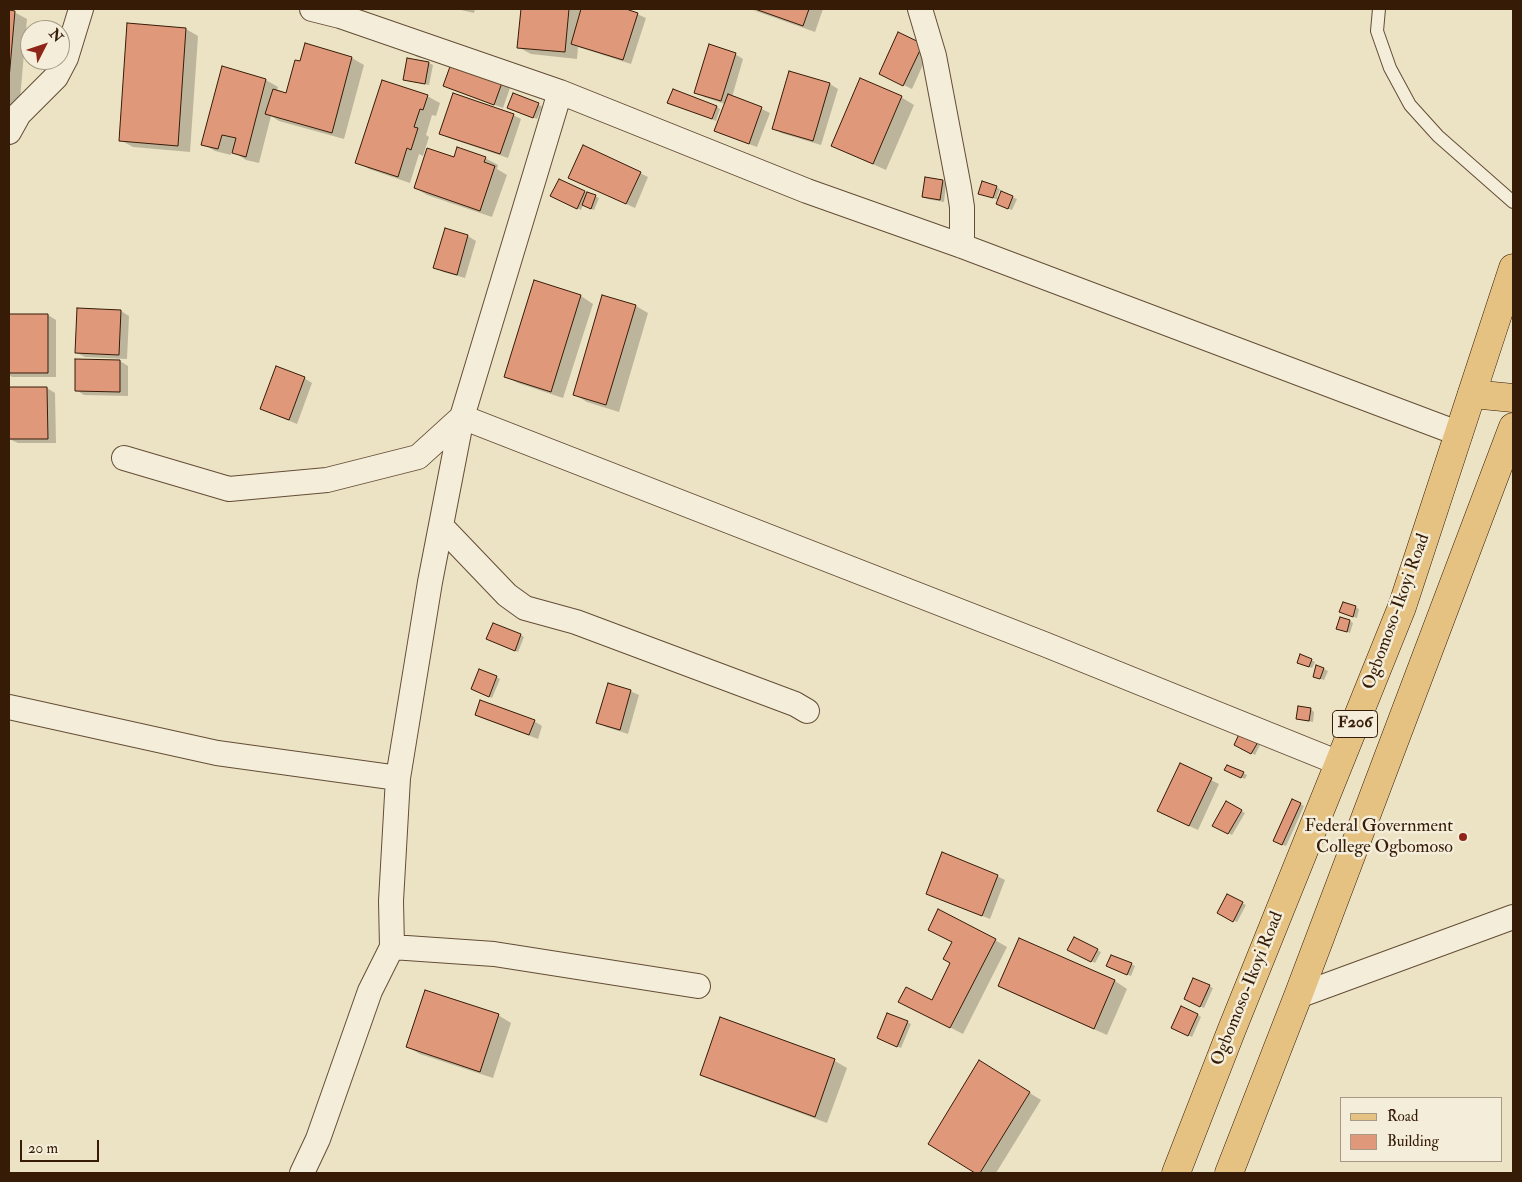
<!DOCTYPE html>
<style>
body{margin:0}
#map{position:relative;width:1522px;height:1182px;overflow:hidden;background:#ece3c4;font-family:"IM FELL Double Pica",serif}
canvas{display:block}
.frame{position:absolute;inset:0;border:10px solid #361b06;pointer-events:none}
.legend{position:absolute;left:1340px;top:1097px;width:162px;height:65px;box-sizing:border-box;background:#f3edd9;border:1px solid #a79985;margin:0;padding:6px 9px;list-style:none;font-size:15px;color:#361b06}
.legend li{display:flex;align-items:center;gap:10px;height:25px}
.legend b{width:25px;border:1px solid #a79985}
.north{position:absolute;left:20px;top:20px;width:50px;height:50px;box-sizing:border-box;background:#f3edd9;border:1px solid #a79985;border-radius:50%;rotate:49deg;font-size:14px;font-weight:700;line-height:20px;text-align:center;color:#361b06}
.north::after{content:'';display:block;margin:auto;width:18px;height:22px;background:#8f2418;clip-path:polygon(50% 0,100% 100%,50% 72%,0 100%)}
.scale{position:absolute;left:20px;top:1140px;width:79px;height:22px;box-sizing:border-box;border:2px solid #361b06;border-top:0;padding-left:6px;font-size:15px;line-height:18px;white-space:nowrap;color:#361b06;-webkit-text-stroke:4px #f3edd9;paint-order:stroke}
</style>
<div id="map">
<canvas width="1522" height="1182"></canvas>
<div class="frame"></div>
<ul class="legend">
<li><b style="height:6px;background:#e6c282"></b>Road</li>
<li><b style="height:14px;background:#e0987b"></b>Building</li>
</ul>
<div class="north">N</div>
<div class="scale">20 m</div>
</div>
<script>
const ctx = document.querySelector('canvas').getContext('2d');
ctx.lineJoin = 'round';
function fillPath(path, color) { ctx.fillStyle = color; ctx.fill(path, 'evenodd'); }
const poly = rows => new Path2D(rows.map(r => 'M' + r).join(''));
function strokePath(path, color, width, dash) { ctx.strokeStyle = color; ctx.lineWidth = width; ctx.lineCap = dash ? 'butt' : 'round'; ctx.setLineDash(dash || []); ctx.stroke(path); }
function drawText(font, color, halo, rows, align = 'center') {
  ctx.font = font + ' "IM FELL Double Pica",serif'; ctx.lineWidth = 5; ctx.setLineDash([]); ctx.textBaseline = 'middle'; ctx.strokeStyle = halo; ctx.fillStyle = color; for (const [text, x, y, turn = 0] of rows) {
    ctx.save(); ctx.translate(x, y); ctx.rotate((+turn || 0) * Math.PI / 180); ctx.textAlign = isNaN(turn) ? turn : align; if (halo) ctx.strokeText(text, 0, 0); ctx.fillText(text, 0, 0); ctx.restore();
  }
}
fillPath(poly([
 [457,9,475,9,474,13],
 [522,9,621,9,637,14,646,18,631,64,578,47,577,59,531,54,518,47],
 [750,9,823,9,815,32],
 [9,11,14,12,27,19,18,122,9,121],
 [128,24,186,29,198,36,190,152,133,147,120,140],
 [899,34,930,49,912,89,889,78],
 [306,45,352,58,364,65,344,139,279,121,271,116,259,163,246,160,232,151,231,155,215,151,203,144,223,68,266,80,278,87,277,91,287,94,301,63],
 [415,50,431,60,417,57,414,55],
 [735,54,743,59,732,97,762,109,770,113,757,147,724,135,716,131,725,104,704,97,696,92],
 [408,59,429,63,433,65,429,85,408,81,405,79],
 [790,72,830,84,838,89,821,145,781,133,773,128],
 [503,81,511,85,503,108,453,90,445,86],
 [427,96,440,103,436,116,432,115,426,135,429,137,423,156,419,154,410,183,369,169,357,162],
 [901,97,914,105,886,170,845,152,833,145],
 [538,104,542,107,537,119,512,110],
 [672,104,717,107,720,109,716,121],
 [513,115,521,119,508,158,449,138,441,133],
 [485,158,498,165,497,169,507,175,492,217,427,195,415,188,454,159],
 [640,173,648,177,635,208,578,182],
 [559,180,599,198,594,210,583,205,581,210,555,198],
 [943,181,946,183,944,202,927,199,923,197],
 [996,187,1000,189,997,197,999,198,1001,192,1017,199,1012,210,1001,206,999,200,983,195],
 [468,236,476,241,465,278,443,272,435,267],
 [581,296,593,304,563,398,518,383,505,376],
 [636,306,648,313,619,412,587,402,574,394],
 [121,311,129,316,127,359,85,357,77,353],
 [9,315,48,315,56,320,56,377,12,377,9,375],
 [120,361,128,366,128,396,84,395,76,390],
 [304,378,312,383,297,424,270,413,262,409],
 [9,388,47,388,55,393,56,443,18,443,9,439],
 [1344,603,1359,609,1357,618,1344,614],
 [1350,621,1353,623,1350,633,1341,630],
 [521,635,524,637,518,652,491,641],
 [1311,660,1315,662,1312,668,1302,664],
 [1317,666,1328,671,1324,680,1318,678],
 [496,677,500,679,492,698,476,691],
 [630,691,639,695,628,734,606,727,598,722],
 [1310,709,1314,712,1313,722,1301,720,1298,718],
 [476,715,534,721,542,726,538,739,484,719],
 [1241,734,1260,745,1255,755,1235,744],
 [1229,772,1243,773,1247,775,1245,779],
 [1211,780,1219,784,1198,830,1167,816],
 [1293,800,1304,806,1286,846,1278,843],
 [1227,803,1245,813,1232,835,1214,825],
 [997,876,1005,880,990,919,936,898],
 [1227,896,1246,905,1237,922,1219,913],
 [942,937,995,940,1007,947,963,1034,912,1008,932,1002,952,963,953,942],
 [1020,939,1115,981,1127,989,1107,1035,1012,993,999,986],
 [1075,939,1101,952,1095,963,1069,950],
 [1131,964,1135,966,1131,976,1111,968],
 [1209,986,1213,988,1204,1008,1189,1001],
 [498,1015,511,1023,493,1078,420,1054,408,1047],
 [1198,1015,1201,1017,1192,1037,1177,1030],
 [721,1019,835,1061,847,1068,827,1123,714,1081,702,1074],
 [907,1022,911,1024,901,1048,882,1040],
 [991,1069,1041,1100,996,1173,977,1173,929,1144]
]), '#0003');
const building = poly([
 [521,9,569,9,565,52,517,48,521,9],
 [581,9,626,9,638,13,623,60,571,44,581,9],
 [755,9,809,9,803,26,755,9],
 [9,10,15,11,9,79,9,10],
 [127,23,186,28,178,146,119,141,127,23],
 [898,32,923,44,903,86,879,74,898,32],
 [305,43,352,57,332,133,265,114,273,89,286,93,295,60,300,61,305,43],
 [709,44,736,53,721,101,694,93,709,44],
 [407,58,429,62,425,84,403,80,407,58],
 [452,61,503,80,494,105,443,86,452,61],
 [222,66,266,79,246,157,232,153,236,138,222,135,218,149,201,145,222,66],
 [789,71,830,83,813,141,772,129,789,71],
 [860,78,902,96,873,164,831,146,860,78],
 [382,80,428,95,423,110,420,109,414,127,418,128,411,150,407,148,398,177,355,163,382,80],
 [673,89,717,106,712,119,667,103,673,89],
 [453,93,514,114,500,154,439,134,453,93],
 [513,93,539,103,533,118,507,108,513,93],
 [728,94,762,107,749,144,714,131,728,94],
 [583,145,641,172,626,204,568,178,583,145],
 [457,147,486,157,484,162,495,166,480,211,414,188,427,148,454,157,457,147],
 [925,177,943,180,940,200,922,197,925,177],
 [559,179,585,191,577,209,550,196,559,179],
 [982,181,997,186,993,198,978,194,982,181],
 [1001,191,1013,196,1008,209,996,204,1001,191],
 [587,192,596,195,591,209,582,205,587,192],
 [445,228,468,235,457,275,433,268,445,228],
 [534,280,581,295,551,392,504,377,534,280],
 [602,295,636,305,606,405,573,395,602,295],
 [77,308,121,310,119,355,75,353,77,308],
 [9,314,48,314,48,373,9,373,9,314],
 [75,359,120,360,120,392,75,391,75,359],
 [276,366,305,377,289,420,260,409,276,366],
 [9,387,47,387,48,439,9,439,9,387],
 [1343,602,1356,606,1353,617,1339,612,1343,602],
 [1340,617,1350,620,1347,632,1336,629,1340,617],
 [493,623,521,634,515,651,486,639,493,623],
 [1300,654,1312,659,1309,667,1297,663,1300,654],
 [1316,665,1324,668,1320,679,1313,677,1316,665],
 [479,669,497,676,489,697,471,689,479,669],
 [608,683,631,690,620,730,596,723,608,683],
 [480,700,535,720,529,735,475,715,480,700],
 [1298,706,1311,708,1309,721,1296,719,1298,706],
 [1240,732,1258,742,1251,754,1234,745,1240,732],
 [1180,763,1212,778,1189,826,1157,811,1180,763],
 [1227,765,1244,772,1241,778,1224,770,1227,765],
 [1292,799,1301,803,1282,845,1273,841,1292,799],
 [1226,801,1242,810,1228,834,1212,826,1226,801],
 [942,852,998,875,982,916,926,894,942,852],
 [1227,894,1243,902,1233,922,1217,913,1227,894],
 [938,909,996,939,950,1028,898,1002,906,987,932,1000,950,963,943,959,952,942,928,930,938,909],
 [1074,937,1098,949,1091,962,1067,950,1074,937],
 [1019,938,1115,980,1094,1029,998,986,1019,938],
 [1111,955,1132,963,1127,975,1106,966,1111,955],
 [1193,978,1210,985,1200,1007,1184,999,1193,978],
 [425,990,499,1014,480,1072,406,1047,425,990],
 [1181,1006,1198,1014,1188,1036,1171,1028,1181,1006],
 [887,1013,908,1021,897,1047,877,1038,887,1013],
 [720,1017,835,1059,815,1117,700,1075,720,1017],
 [979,1060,1030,1092,980,1173,975,1173,928,1144,979,1060]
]);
fillPath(building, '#e0987b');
strokePath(building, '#361b06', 1);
const service = poly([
 [1379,9,1377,31,1390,68,1410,105,1438,136,1513,202]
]);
const minor = poly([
 [312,9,340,16,560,92,807,191,962,246,1460,434],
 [920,9,934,56,959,188,962,207,962,246],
 [9,132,19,114,56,77,66,58,81,9],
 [124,458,229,489,327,480,418,457,462,417,1044,644,1339,763],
 [441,526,507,595,525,608,576,622,795,704,807,711],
 [9,707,217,753,398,778],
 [392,947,494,954,698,986],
 [1298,996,1513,917],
 [302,1173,318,1139,370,991,392,947,391,901,398,778,430,582,462,417,560,92]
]);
const primary = poly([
 [1176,1173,1232,1029,1402,607,1513,268],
 [1229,1173,1298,996,1513,427]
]);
const motorway = poly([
 [1472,394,1513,398]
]);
strokePath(service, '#644d36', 14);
strokePath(minor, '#644d36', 26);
strokePath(primary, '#361b06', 29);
strokePath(motorway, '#361b06', 29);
strokePath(service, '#f3edd9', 12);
strokePath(minor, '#f3edd9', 24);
strokePath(primary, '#e6c282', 28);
strokePath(motorway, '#e6c282', 28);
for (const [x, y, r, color] of [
 [1463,837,5,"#8f2418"]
]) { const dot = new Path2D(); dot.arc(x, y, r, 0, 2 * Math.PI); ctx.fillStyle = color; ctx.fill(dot); strokePath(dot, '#f3edd9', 2); }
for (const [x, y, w] of [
 [1355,724,45]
]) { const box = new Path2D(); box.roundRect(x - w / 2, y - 13.5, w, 27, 4); ctx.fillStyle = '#f3edd9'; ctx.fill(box); strokePath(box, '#361b06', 1); }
drawText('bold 16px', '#361b06', null, [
 ["F206",1355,724]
]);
drawText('18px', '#361b06', '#f3edd9', [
 ["Ogbomoso-Ikoyi Road",1397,612,-70],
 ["Ogbomoso-Ikoyi Road",1248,989,-68]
]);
drawText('18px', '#361b06', '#f3edd9', [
 ["Federal Government",1453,827],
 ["College Ogbomoso",1453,848]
], 'right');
</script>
